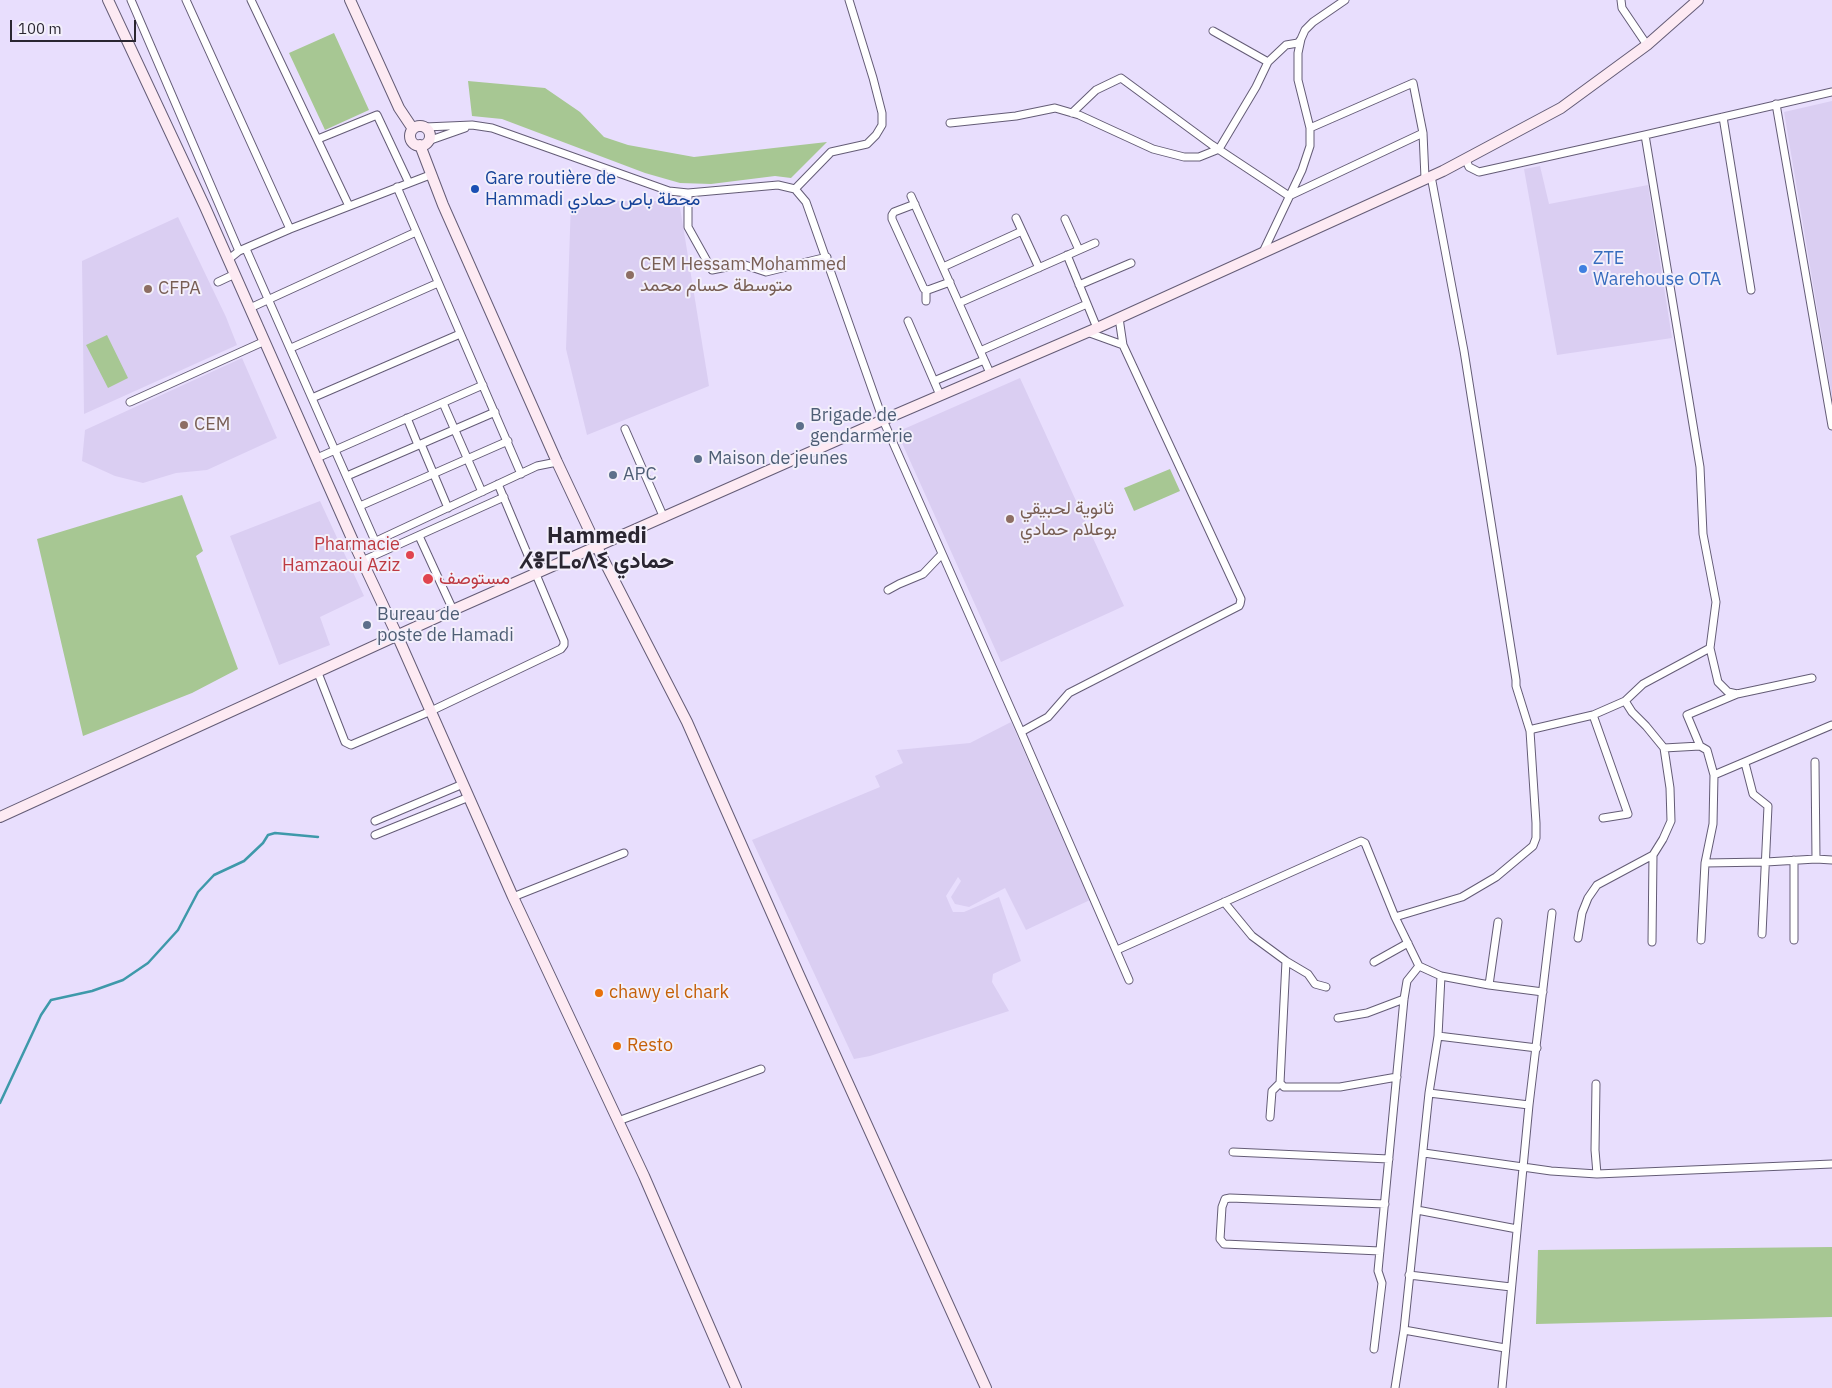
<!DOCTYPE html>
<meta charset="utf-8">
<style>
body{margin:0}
#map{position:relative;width:1832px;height:1388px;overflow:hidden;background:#e8defd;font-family:"IBM Plex Sans",sans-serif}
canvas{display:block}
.scale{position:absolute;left:10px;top:20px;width:126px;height:22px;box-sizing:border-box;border:2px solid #2a2631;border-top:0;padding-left:6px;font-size:15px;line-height:18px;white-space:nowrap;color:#2a2631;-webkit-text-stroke:4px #f3effb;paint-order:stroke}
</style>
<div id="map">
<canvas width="1832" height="1388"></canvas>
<div class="scale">100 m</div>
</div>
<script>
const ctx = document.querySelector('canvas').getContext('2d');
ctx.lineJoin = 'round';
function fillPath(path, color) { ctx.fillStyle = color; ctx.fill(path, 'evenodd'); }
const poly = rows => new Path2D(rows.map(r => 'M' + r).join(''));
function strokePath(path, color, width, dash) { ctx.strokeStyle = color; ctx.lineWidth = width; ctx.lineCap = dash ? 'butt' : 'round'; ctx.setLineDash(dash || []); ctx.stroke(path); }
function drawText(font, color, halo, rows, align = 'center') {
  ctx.font = font + ' "IBM Plex Sans",Vazirmatn,"Noto Sans Tifinagh",sans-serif'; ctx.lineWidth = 4; ctx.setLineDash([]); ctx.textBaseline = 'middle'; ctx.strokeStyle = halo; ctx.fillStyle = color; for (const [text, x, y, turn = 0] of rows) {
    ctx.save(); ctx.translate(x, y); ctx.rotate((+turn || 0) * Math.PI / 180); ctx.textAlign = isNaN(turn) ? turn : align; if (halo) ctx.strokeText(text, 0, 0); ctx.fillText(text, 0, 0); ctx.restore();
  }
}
fillPath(poly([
 [1832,101,1832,397,1784,112],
 [1540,166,1549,204,1648,185,1672,338,1557,355,1524,169],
 [571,201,679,201,709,386,587,435,566,349],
 [178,217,226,317,237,345,84,414,82,261],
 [242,358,277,438,207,470,176,473,143,483,115,476,82,461,85,430],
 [1020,378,1124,606,1001,662,897,432],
 [320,501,364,596,320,617,330,645,279,665,230,536],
 [1011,722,1090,900,1026,930,1005,888,969,907,955,904,951,897,961,881,958,877,946,896,953,912,964,912,999,897,1021,961,993,974,992,982,1009,1011,870,1056,854,1059,752,840,880,787,875,776,903,763,897,750,970,743]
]), '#dacef2');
fillPath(poly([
 [334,33,369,110,325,130,289,53],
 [468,81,545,88,580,112,604,137,628,145,694,157,827,142,791,178,775,176,711,184,680,183,645,173,502,119,472,116],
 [107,335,128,378,108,388,86,345],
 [1170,469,1180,491,1134,511,1124,488],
 [182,495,203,551,196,556,238,669,192,693,83,736,37,539],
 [1832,1247,1832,1317,1536,1324,1538,1250]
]), '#a7c793');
strokePath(poly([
 [0,1103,41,1015,51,1000,92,991,123,980,148,963,178,930,198,892,214,875,244,861,263,843,268,835,275,833,318,837]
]), '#3e99aa', 2.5);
const street = poly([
 [131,0,239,251],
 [186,0,290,229],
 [251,0,349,206],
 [1621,0,1622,8,1647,45],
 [1213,31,1268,62],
 [1776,104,1832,426],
 [1072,113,1096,90,1121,78,1212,145,1289,196,1423,133],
 [1723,117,1751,290],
 [950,123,1016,116,1055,108,1079,115,1153,149,1184,157,1199,157,1219,149,1256,87,1268,62,1286,45,1298,43,1301,39],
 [425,127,472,125,492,128,669,191,688,193,778,185,795,189,806,202,883,420,1021,732,1129,980],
 [1310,128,1413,83,1423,133,1425,178],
 [1645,135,1700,467,1703,534,1716,602,1710,648,1718,682,1728,692,1737,694,1812,678],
 [318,139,377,115,409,183],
 [428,141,465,128],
 [1466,160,1469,167,1479,172,1645,135,1832,92],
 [1431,176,1464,351,1516,680,1516,686,1530,731],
 [397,187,521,474],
 [795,189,831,152,867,144,876,135,882,125,882,113,873,78,849,0],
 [688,193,688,227,712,270,742,264,766,272,827,257],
 [911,196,990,373],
 [915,204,894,212,892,215,892,219,924,289,928,290,950,282],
 [1016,218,1039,268],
 [1065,219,1079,250],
 [246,249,375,541],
 [1263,252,1302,170,1310,146,1310,128,1298,80,1298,53,1301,39,1305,30,1313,22,1345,0],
 [1067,255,1097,328],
 [229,259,239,251,290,229,430,175],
 [943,267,1022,231],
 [218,282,235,274],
 [1079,285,1131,263],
 [926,290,926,301],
 [959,303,1095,243],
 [250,308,416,232],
 [908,321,940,395],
 [1087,332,1123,345],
 [291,348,438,283],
 [980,351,1087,304],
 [934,381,984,360],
 [312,398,460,334],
 [130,402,265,341],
 [443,403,482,492],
 [407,418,418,445],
 [625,429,664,518],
 [421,444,448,508],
 [317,458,483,385],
 [347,476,495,412],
 [360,506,508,441],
 [419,536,453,610],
 [357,550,537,466,557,462],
 [362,561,504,497],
 [888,590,899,584,923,574,942,554],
 [318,673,345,742,351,745,431,711,561,649,564,645,564,641,498,484],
 [1593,715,1628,814,1603,818],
 [1021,732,1048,717,1069,693,1239,606,1240,604,1241,599,1123,345,1119,318],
 [1700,746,1687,715,1737,694],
 [1664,748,1646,726,1632,712,1625,701,1643,684,1710,648],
 [1815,762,1816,859],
 [1745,763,1753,794,1768,806,1762,934],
 [1714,775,1832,725],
 [375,821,463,784],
 [375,835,469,797],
 [1705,863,1766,862,1816,859,1832,860],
 [513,897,624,853],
 [1224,902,1252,936,1286,961,1308,974,1315,984,1326,987],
 [1395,917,1462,897,1496,877,1533,846,1536,838,1536,823,1530,731,1533,729,1593,715,1625,701],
 [1578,938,1582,913,1588,898,1597,885,1653,855],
 [1794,940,1794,860],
 [1652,942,1653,855,1663,839,1671,821,1670,788,1664,748,1700,746,1707,750,1714,775,1713,824,1705,863,1701,940],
 [1117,950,1361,841,1365,843,1395,917,1419,966,1441,976,1489,985,1543,992],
 [1286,961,1280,1083,1284,1087,1340,1087,1397,1077],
 [1374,962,1408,943],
 [1489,985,1498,922],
 [1338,1018,1367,1013,1404,999],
 [1438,1036,1537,1048],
 [1596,1084,1595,1150,1597,1174],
 [1429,1093,1529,1105],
 [1270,1117,1272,1091,1280,1083],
 [618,1121,761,1069],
 [1233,1152,1389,1159],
 [1424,1153,1551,1171,1597,1174,1832,1164],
 [1417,1210,1517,1229],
 [1380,1251,1224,1244,1220,1239,1222,1207,1225,1199,1230,1198,1385,1204],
 [1409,1275,1511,1287],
 [1404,1330,1505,1348],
 [1374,1349,1382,1283,1378,1271,1404,999,1407,981,1419,966],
 [1395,1388,1404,1330,1429,1093,1438,1036,1441,976],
 [1502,1388,1529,1105,1552,913]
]);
const secondary = poly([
 [108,0,205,207,357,550,397,635,513,897,644,1176,736,1388],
 [350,0,399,108,413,129],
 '410 136a10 10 0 1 1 20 0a10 10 0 1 1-20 0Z',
 [420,145,443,205,557,462,597,547,687,722,799,975,986,1388],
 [0,817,453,610,883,420,1097,328,1443,171,1561,108,1647,45,1698,0]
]);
strokePath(street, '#645c76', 9);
strokePath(secondary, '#645c76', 12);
strokePath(street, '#fff', 7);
strokePath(secondary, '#fdeaf3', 10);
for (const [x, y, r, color] of [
 [475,189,5,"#1a4fb4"],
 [1583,269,5,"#3f7fe0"],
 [630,275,5,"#8d6e63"],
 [148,289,5,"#8d6e63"],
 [184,425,5,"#8d6e63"],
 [800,426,5,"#5c6f8a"],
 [698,459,5,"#5c6f8a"],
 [613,475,5,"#5c6f8a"],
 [1010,519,5,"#8d6e63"],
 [410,555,5,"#e0444e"],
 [428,579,6,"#e0444e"],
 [367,625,5,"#5c6f8a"],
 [599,993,5,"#e8710a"],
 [617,1046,5,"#e8710a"]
]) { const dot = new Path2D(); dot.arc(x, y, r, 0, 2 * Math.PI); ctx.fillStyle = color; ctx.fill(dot); strokePath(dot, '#f3effb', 2); }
drawText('18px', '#164399', '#f3effb', [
 ["Gare routière de",485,179],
 ["Hammadi محطة باص حمادي",485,200]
], 'left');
drawText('18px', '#366cbe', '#f3effb', [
 ["ZTE",1593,259],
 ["Warehouse OTA",1593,280]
], 'left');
drawText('18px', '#785e54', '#f3effb', [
 ["CEM Hessam Mohammed",640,265],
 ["متوسطة حسام محمد",640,286],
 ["CFPA",158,289],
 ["CEM",194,425],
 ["ثانوية لحبيقي",1020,509],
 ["بوعلام حمادي",1020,530]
], 'left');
drawText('18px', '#4e5e75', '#f3effb', [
 ["Brigade de",810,416],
 ["gendarmerie",810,437],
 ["Maison de jeunes",708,459],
 ["APC",623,475],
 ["Bureau de",377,615],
 ["poste de Hamadi",377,636]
], 'left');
drawText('18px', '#be3a42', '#f3effb', [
 ["Pharmacie",400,545],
 ["Hamzaoui Aziz",400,566],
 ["مستوصف",439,579,"left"]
], 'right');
drawText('18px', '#c56008', '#f3effb', [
 ["chawy el chark",609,993],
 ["Resto",627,1046]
], 'left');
drawText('bold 22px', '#2a2631', '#f3effb', [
 ["Hammedi",597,537],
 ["ⵃⴻⵎⵎⴰⴷⵉ حمادي",597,562]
]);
</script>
